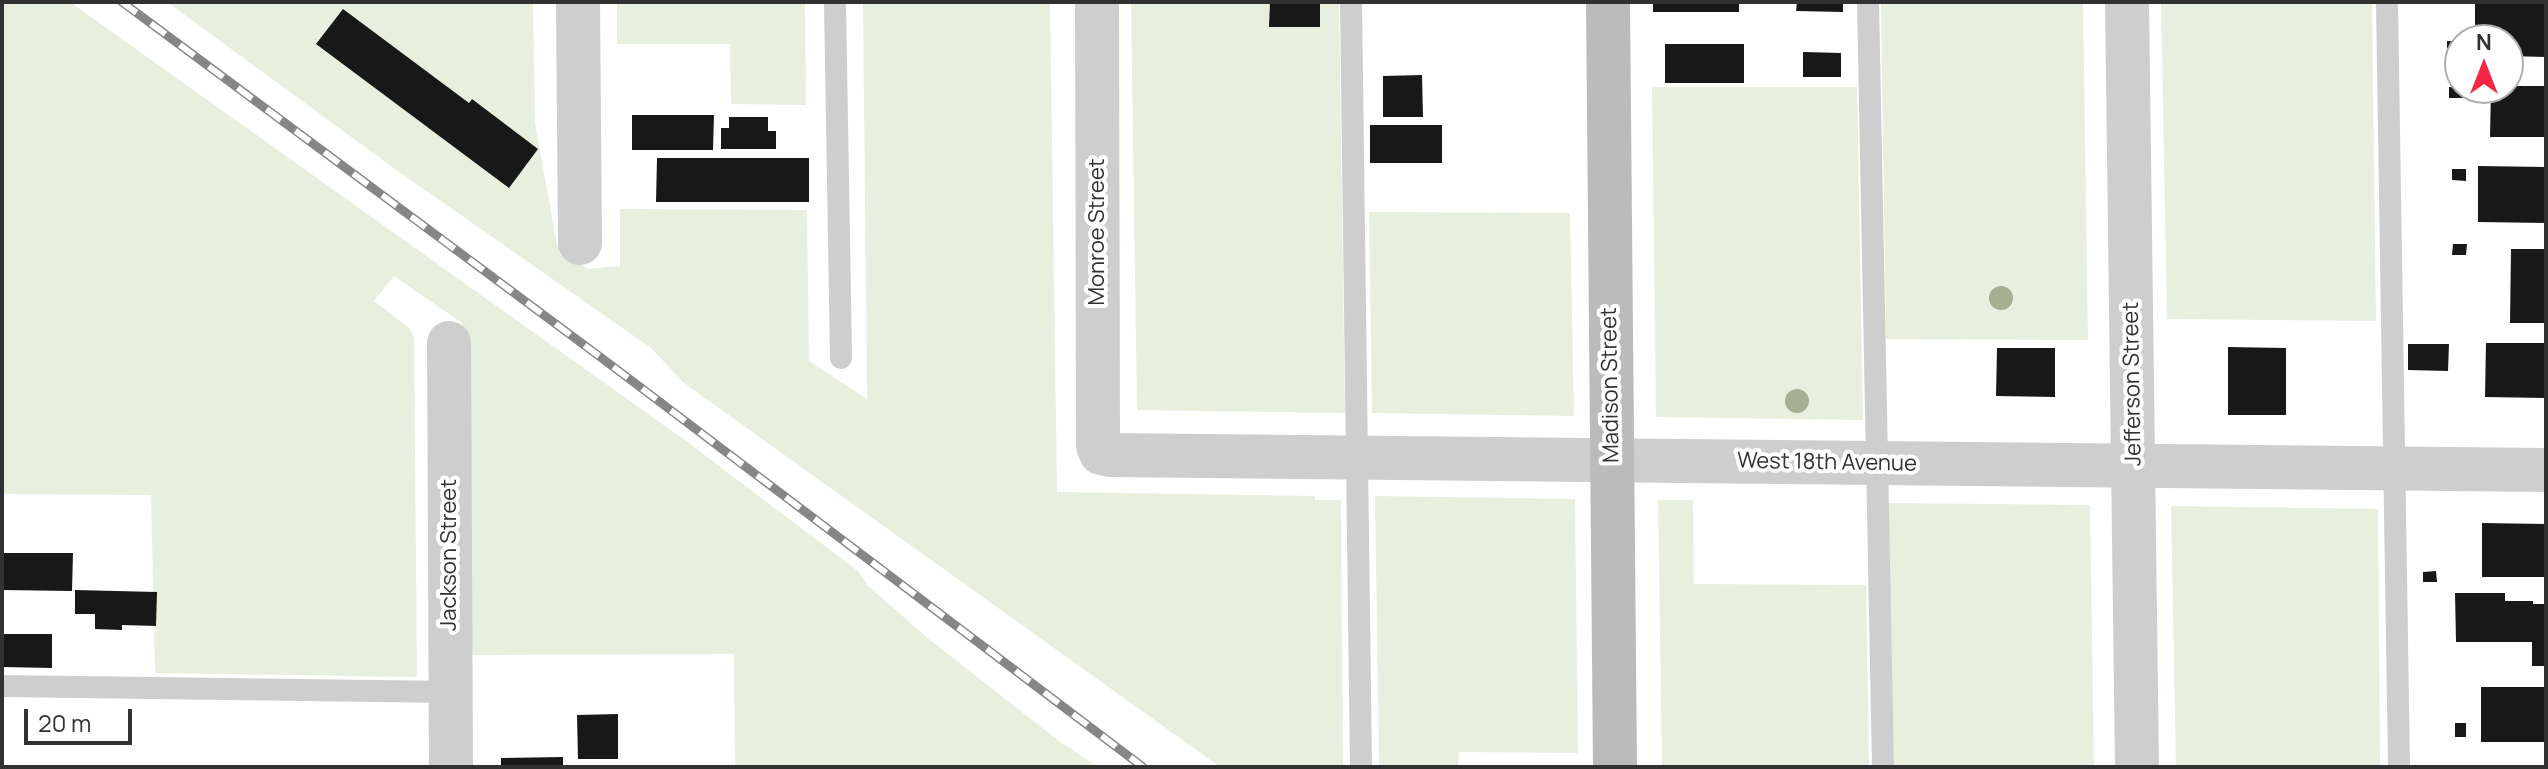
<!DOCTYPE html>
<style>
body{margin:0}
#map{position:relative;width:2548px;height:769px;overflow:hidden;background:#fff;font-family:Manrope,sans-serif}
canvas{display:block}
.frame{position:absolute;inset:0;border:4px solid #313131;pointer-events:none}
.north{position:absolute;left:2444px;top:24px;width:80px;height:80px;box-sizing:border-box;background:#fff;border:2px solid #adadad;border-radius:50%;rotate:0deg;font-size:22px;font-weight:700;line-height:32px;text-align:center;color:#313131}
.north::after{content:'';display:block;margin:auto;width:28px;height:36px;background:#f52643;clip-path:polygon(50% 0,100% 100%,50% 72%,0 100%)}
.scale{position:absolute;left:24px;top:709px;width:108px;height:36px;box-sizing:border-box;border:4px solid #313131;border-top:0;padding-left:10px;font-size:24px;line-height:28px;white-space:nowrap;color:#313131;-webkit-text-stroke:6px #fff;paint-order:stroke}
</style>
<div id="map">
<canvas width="2548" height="769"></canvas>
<div class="frame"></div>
<div class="north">N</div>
<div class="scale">20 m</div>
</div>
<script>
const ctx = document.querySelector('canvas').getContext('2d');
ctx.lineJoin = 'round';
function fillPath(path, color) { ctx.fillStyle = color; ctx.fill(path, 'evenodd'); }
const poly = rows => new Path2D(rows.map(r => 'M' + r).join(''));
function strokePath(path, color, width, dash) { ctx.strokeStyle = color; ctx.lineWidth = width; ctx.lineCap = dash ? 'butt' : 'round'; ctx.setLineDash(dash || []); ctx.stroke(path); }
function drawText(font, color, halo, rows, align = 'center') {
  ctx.font = font + ' Manrope,sans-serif'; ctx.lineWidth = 8; ctx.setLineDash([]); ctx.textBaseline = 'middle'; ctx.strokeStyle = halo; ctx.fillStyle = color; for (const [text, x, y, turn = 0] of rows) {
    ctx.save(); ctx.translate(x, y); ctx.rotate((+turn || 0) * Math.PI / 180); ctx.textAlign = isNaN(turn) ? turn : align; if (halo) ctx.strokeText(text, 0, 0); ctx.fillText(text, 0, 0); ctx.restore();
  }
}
fillPath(poly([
 [2,2,70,2,686,441,858,571,868,586,930,640,1059,741,1098,767,735,767,734,654,465,655,462,323,394,276,374,301,409,328,414,336,417,677,155,673,151,495,2,494],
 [167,2,533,2,535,123,557,245,588,269,620,266,620,209,807,210,809,361,867,399,863,2,1050,2,1057,492,1315,496,1315,500,1341,500,1343,767,1220,767,684,383,651,348,395,169],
 [617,2,805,2,806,105,731,104,730,44,617,44],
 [1131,2,1339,2,1345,413,1137,410],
 [1881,2,2083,2,2088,340,1886,339],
 [2161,2,2372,2,2376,321,2167,319],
 [1652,87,1857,87,1863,420,1656,417],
 [1369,212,1570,213,1574,416,1372,413],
 [1375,496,1575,499,1578,753,1459,752,1458,767,1379,767],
 [1658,500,1693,500,1694,584,1866,585,1869,767,1662,767],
 [1888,503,2090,505,2094,767,1894,767],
 [2171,506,2378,509,2380,767,2176,767]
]), '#e8efde');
fillPath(poly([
 [1270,2,1320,2,1320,27,1269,27],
 [1653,2,1739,2,1739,12,1653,12],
 [1797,2,1843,2,1843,12,1796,11],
 [2475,2,2546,2,2546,57,2508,56,2508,40,2475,40],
 [343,9,469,103,472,99,538,149,509,188,316,44],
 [2447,41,2460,41,2460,53,2447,52],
 [1665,44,1744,44,1744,83,1665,83],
 [1803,52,1841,53,1841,77,1803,77],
 [1422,75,1423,117,1383,117,1383,76],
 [2508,86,2546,86,2546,137,2490,137,2491,88,2508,88],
 [2449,87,2463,88,2463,98,2449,98],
 [632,115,714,115,713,150,632,150],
 [729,117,768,117,768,131,776,131,776,149,721,149,721,128,729,128],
 [1370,125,1442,125,1442,163,1370,163],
 [657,158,809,158,809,202,656,202],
 [2478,166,2546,167,2546,223,2478,222],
 [2452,169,2466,169,2466,181,2452,180],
 [2453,244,2467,244,2466,255,2452,255],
 [2511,249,2546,249,2546,323,2510,323],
 [2486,343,2546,343,2546,398,2485,397],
 [2408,344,2449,344,2448,371,2408,370],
 [2228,347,2286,348,2286,415,2228,415],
 [1997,348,2055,348,2055,397,1996,396],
 [2482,523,2546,524,2546,577,2482,577],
 [2,553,73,553,72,591,2,590],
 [2436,571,2437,582,2423,582,2423,572],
 [75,590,157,592,156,626,122,625,122,630,95,629,95,614,75,614],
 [2455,593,2505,593,2505,601,2533,601,2533,604,2546,604,2546,666,2532,666,2532,642,2456,642],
 [2,634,52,634,52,668,2,667],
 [2481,687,2546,687,2546,742,2481,742],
 [618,714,618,759,578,759,577,715],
 [2455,723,2466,723,2466,737,2455,737],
 [563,757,563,767,501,767,501,758]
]), '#181818');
strokePath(poly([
 [835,2,841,358],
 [1351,2,1361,767],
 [1868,2,1883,767],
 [2387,2,2399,767],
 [2,686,451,692]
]), '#cecece', 22);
strokePath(poly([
 [578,2,580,243],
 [1097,2,1098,446,1101,453,1109,455,2546,470],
 [2127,2,2137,767],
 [449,343,451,767]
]), '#cecece', 44);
strokePath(poly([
 [1608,2,1615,767]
]), '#bbb', 44);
const rail = poly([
 [122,2,603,359,1143,767]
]);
strokePath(rail, '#868686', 9);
strokePath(rail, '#fff', 6, [18]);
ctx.fillStyle = '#a3b192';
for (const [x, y] of [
 [2001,298],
 [1797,401]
]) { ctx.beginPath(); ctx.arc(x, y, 12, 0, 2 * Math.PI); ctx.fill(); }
drawText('22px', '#313131', '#fff', [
 ["Monroe Street",1098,232,-90],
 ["Jefferson Street",2133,384,-91],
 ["Madison Street",1611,385,-91],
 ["West 18th Avenue",1827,463,1],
 ["Jackson Street",450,555,-90]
]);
</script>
